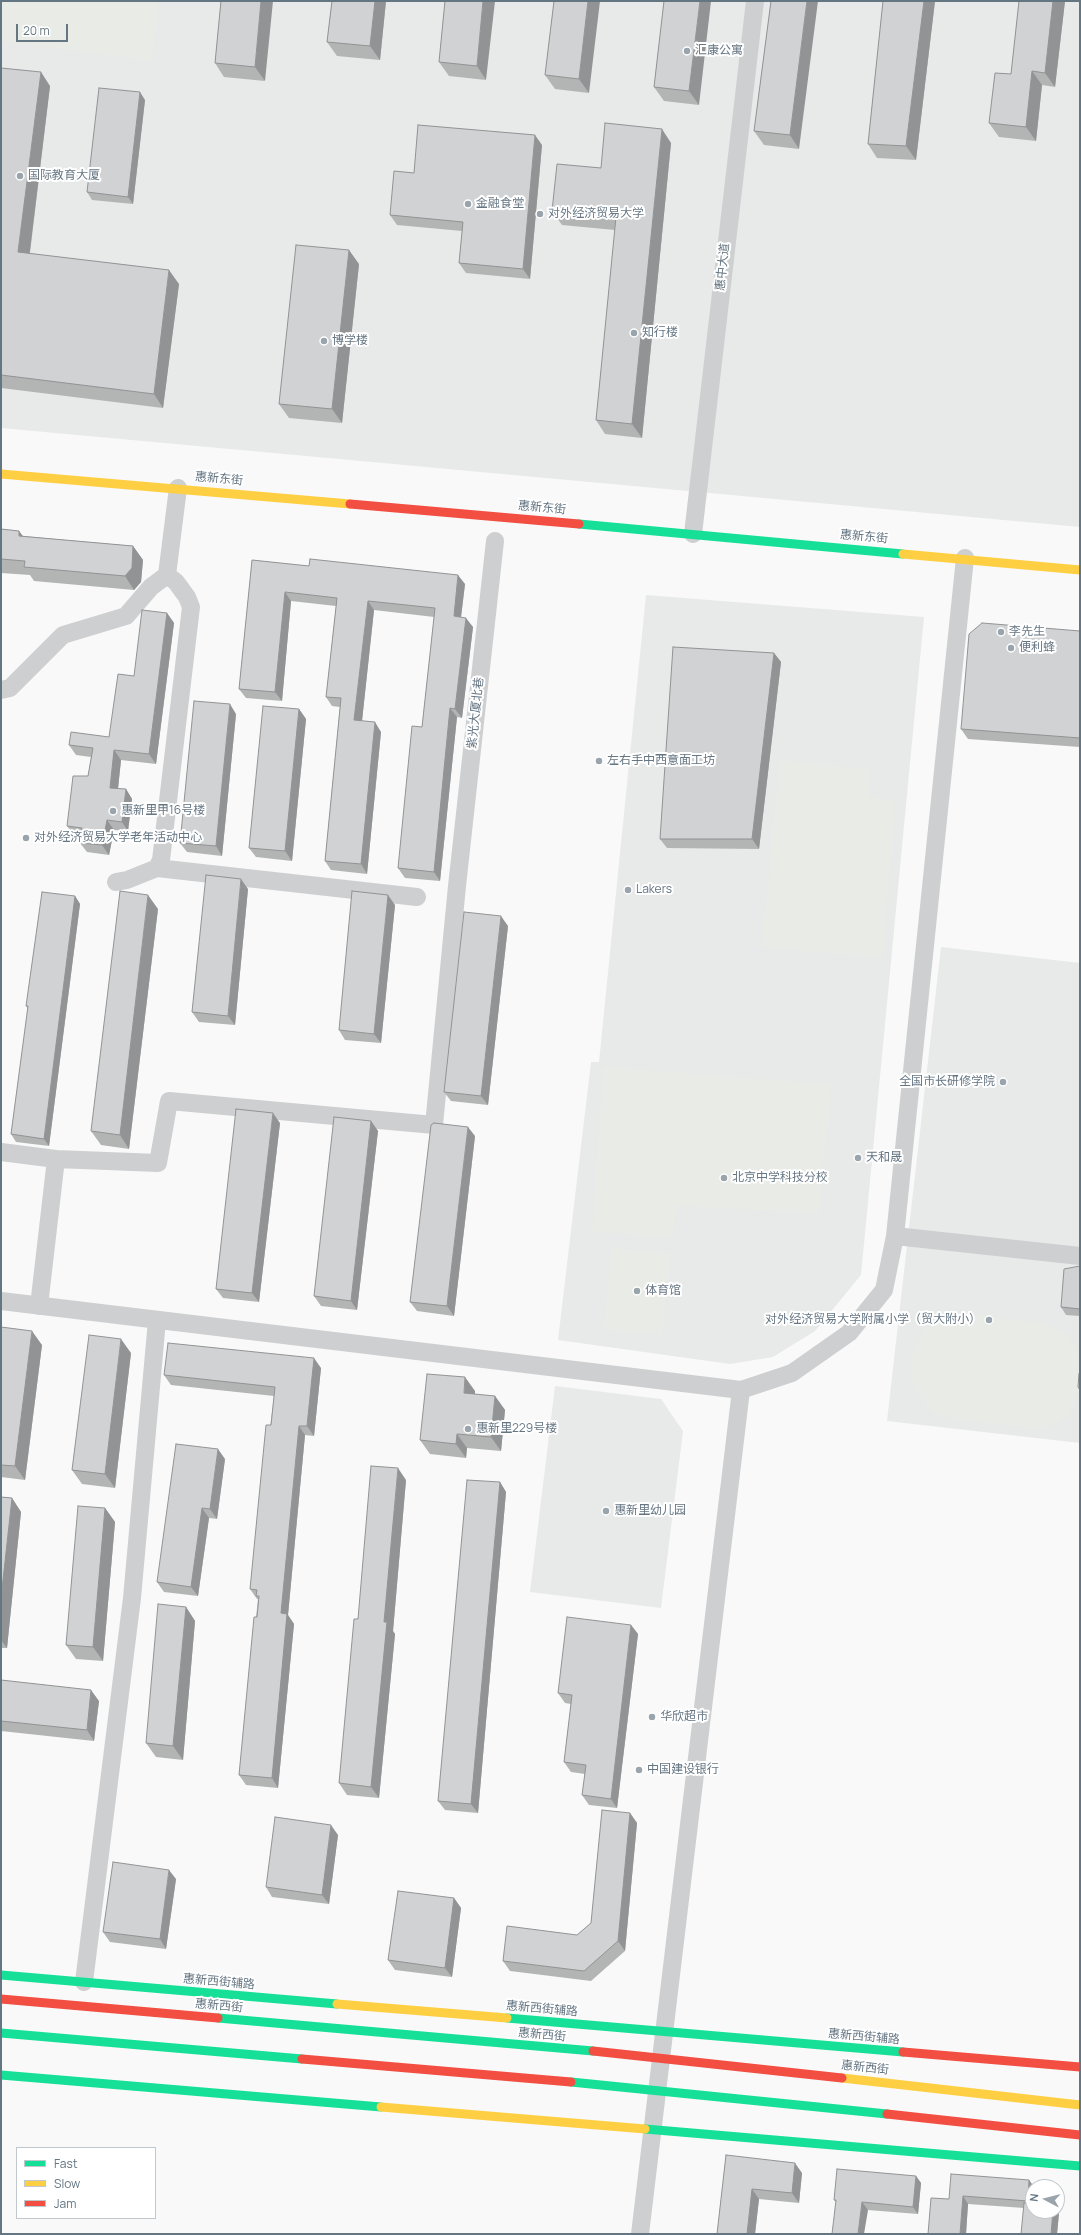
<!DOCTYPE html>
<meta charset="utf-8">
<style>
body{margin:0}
#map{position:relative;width:1081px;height:2235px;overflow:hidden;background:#f9f9f9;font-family:Manrope,sans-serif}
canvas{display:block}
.frame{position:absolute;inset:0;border:2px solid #657683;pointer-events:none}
.legend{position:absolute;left:16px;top:2147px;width:140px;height:72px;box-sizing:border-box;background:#fff;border:1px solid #c1c8cd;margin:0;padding:5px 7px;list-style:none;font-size:12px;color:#657683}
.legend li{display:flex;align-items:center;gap:8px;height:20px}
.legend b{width:20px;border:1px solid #c1c8cd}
.north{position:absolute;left:1025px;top:2179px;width:40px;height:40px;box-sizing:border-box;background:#fff;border:1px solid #c1c8cd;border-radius:50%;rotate:277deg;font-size:11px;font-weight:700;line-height:16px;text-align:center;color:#657683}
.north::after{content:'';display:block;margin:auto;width:14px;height:18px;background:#99a4ac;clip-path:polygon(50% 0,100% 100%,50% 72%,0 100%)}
.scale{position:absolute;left:16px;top:24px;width:52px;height:18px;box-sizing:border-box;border:2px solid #657683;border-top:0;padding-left:5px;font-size:12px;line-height:14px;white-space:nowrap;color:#657683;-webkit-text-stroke:3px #fff;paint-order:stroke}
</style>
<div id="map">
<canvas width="1081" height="2235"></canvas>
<div class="frame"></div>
<ul class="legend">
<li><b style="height:5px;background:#16e098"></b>Fast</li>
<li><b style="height:5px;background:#ffcf43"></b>Slow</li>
<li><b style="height:5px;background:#f24e42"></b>Jam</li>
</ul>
<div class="north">N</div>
<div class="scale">20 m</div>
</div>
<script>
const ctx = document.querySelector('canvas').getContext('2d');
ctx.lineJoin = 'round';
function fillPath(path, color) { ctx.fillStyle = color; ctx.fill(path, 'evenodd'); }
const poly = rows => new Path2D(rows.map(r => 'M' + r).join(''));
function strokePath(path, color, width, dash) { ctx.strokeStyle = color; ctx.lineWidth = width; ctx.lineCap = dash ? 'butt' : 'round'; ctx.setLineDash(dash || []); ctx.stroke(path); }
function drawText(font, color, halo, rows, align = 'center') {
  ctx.font = font + ' Manrope,"Noto Sans SC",sans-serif'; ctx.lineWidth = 4; ctx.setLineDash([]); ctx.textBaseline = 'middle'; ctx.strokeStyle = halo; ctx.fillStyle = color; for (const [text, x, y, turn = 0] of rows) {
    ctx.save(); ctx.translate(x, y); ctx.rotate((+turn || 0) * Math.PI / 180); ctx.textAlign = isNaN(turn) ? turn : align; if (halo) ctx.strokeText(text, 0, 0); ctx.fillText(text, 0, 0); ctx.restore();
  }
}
fillPath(poly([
 [1,1,1080,1,1080,527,1,428],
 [646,595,924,617,861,1275,815,1331,773,1357,730,1364,558,1340,591,1062,599,1062],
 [941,947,1080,963,1080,1443,887,1421],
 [555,1386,661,1399,683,1431,661,1608,530,1592]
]), '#e8e9e9');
fillPath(poly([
 [1,1,159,1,152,61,1,41],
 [779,760,870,769,867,797,896,800,882,958,762,947],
 [603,1067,832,1084,818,1213,677,1206,672,1238,592,1231],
 [611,1248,670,1253,663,1335,604,1330],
 [966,1314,1044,1323,1066,1334,1080,1351,1080,1394,1068,1416,1052,1426,1039,1429,953,1419,942,1416,931,1410,922,1399,912,1379,911,1366,913,1352,925,1330,941,1320]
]), '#e8ebe6');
strokePath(poly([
 [693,534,755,1],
 [1,690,10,688,63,635,126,616,151,587,167,575],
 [157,868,417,897],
 [116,882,127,880,157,868,161,860,191,607,187,597,176,582,167,575,178,488],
 [1,1152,56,1159,39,1306],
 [56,1159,158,1163,169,1101,434,1125,457,886,495,541],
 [895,1236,1080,1256],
 [1,1301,741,1390,792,1373,849,1333,884,1290,895,1236,965,558],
 [84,1982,132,1598,157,1320],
 [640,2234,741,1390]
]), '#cecfd0', 18);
strokePath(poly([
 [579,524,903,554],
 [1,1975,337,2004],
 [218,2018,593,2051],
 [507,2018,903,2052],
 [1,2033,302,2059],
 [1,2075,381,2107],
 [571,2082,887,2114],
 [645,2129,1080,2166]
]), '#16e098', 9);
strokePath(poly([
 [1,474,350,504],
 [903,554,1080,570],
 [337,2004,507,2018],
 [842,2078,1080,2105],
 [381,2107,645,2129]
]), '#ffcf43', 9);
strokePath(poly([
 [350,504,579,524],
 [1,1999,218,2018],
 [593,2051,842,2078],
 [903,2052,1080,2067],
 [302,2059,571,2082],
 [887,2114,1080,2135]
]), '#f24e42', 9);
fillPath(poly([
 [221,1,265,81,224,77,215,63],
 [332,1,386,1,380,60,337,56,327,42],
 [445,1,486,80,449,76,439,62],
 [554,1,589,93,555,89,545,75],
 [664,1,699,105,664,101,654,87],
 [771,1,799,149,764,145,754,131],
 [883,1,935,1,916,160,877,158,868,144],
 [1019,1,1065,1,1055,87,1042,85,1036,141,999,137,989,123,1011,74],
 [1,68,50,86,30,253,179,284,163,408,1,388],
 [145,100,133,204,92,200,87,192],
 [671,143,642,438,605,434,596,420,615,230,562,225,552,211,601,168],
 [542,145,530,279,466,273,459,263,462,231,397,225,390,215,414,173],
 [359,264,342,423,289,418,279,404],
 [1,529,19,531,23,536,133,546,143,560,141,582,134,590,34,581,30,575,1,573],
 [252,560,465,584,461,617,473,627,462,718,457,717,440,881,405,878,398,868,422,727,434,617,374,610,362,721,381,732,367,874,331,870,325,861,340,707,332,706,326,697,336,606,291,601,282,701,246,698,239,689],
 [167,613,174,623,156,764,121,760,118,789,126,789,132,799,128,831,114,830,109,855,87,852,80,843,81,836,74,835,67,826,88,776,91,757,76,755,69,745,109,737,134,676],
 [1080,631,1080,747,968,739,961,729],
 [774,653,781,662,759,849,667,848,660,839],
 [299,709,306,719,292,861,256,857,249,848],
 [236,714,222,856,187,852,180,843],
 [248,889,235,1025,199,1022,192,1012],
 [75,896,80,904,49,1146,16,1142,11,1134,28,1009,26,1006],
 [395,905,381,1043,345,1040,339,1030],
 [158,909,129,1149,101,1145,91,1131],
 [508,926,488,1105,451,1101,444,1092],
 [371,1121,378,1131,357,1310,321,1306,314,1296],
 [280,1123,259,1302,223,1298,216,1289],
 [475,1136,454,1316,417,1311,410,1302],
 [1080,1266,1080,1316,1066,1315,1061,1307],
 [1,1327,42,1345,25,1480,1,1477],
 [131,1353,115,1488,82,1484,72,1470],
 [321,1368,314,1436,305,1435,288,1615,294,1624,278,1788,246,1785,239,1775,258,1599,257,1599,250,1589,274,1396,171,1385,164,1375],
 [475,1391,475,1395,495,1396,505,1410,501,1451,467,1448,466,1458,430,1454,420,1440],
 [225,1459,217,1519,209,1518,198,1596,164,1592,157,1582],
 [406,1480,393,1631,395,1634,379,1798,347,1795,339,1783,358,1619],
 [500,1482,506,1492,478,1813,445,1810,438,1801],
 [1,1497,12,1498,21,1512,7,1648,1,1648],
 [105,1508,115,1522,103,1661,76,1659,66,1645],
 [186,1607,195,1621,183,1760,156,1757,146,1743],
 [631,1625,638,1634,617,1808,589,1805,582,1795,585,1774,571,1772,564,1762,571,1704,565,1703,558,1693],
 [1,1680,99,1701,94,1741,1,1731],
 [630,1813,637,1823,625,1951,591,1981,510,1971,503,1961,577,1935,591,1923],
 [338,1835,329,1904,272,1897,266,1887],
 [176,1879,166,1949,110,1942,103,1932],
 [454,1898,461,1908,452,1977,395,1970,388,1960],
 [726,2155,802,2173,799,2203,759,2199,755,2234,717,2234],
 [916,2176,921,2183,918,2214,868,2210,836,2202,834,2200],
 [1029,2180,1034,2187,1033,2187,1033,2211,1059,2213,1057,2234,1021,2234,1024,2208,968,2204,966,2234,928,2234,949,2199]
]), '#b3b5b5');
fillPath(poly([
 [261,1,273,1,265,81,255,67],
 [375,1,386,1,380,60,370,46],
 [483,1,495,1,486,80,477,66],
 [588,1,600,1,589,93,579,79],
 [700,1,711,1,699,105,689,91],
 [807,1,818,1,799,149,790,135],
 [924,1,935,1,916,160,906,146],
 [1053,1,1065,1,1055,87,1045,73],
 [1032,71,1042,85,1036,141,1026,127],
 [41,72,50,86,28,266,18,252],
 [140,92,145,100,133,204,128,197],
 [662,129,671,143,642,438,632,424],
 [535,135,542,145,530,279,523,269],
 [349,250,359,264,342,423,332,409],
 [169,270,179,284,163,408,154,394],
 [19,531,29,545,19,536],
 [133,546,143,560,141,582,134,590,125,576],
 [458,575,465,584,460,625,454,616],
 [285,592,291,601,282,701,275,692],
 [368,601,374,610,361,730,354,720],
 [167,613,174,623,156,764,149,754],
 [466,618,473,627,462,718,455,709],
 [774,653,781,662,759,849,752,839],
 [230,704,236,714,222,856,216,846],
 [450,708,457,717,440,881,434,872],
 [299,709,306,719,292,861,285,851],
 [375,722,381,732,367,874,361,864],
 [114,750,121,760,117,798,110,788],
 [126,789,132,799,128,831,122,822],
 [107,820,114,830,109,855,102,845],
 [241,879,248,889,235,1025,228,1016],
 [148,895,158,909,129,1149,120,1135],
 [388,895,395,905,381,1043,374,1034],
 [75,896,80,904,49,1146,44,1139],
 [501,916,508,926,488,1105,481,1096],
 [273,1113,280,1123,259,1302,252,1293],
 [371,1121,378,1131,357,1310,351,1301],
 [468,1127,475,1136,454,1316,447,1306],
 [32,1331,42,1345,25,1480,15,1466],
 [121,1339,131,1353,115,1488,105,1474],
 [314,1358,321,1368,314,1436,307,1426],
 [465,1377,475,1391,474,1408,464,1393],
 [495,1396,505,1410,501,1451,491,1437],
 [299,1426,305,1435,288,1615,294,1624,278,1788,272,1778,281,1613],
 [457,1434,467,1448,466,1458,456,1444],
 [218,1449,225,1459,217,1519,210,1509],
 [398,1468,406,1480,393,1631,395,1634,379,1798,371,1787,384,1622],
 [500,1482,506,1492,478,1813,471,1804],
 [12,1498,21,1512,7,1648,1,1640,1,1598],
 [105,1508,115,1522,103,1661,93,1647],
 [202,1508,209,1518,198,1596,191,1587],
 [186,1607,195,1621,183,1760,173,1746],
 [631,1625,638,1634,617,1808,611,1799],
 [91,1690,99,1701,94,1741,87,1730],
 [630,1813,637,1823,625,1951,618,1941],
 [331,1825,338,1835,329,1904,322,1895],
 [169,1870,176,1879,166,1949,160,1939],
 [454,1898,461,1908,452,1977,445,1968],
 [795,2163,802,2173,799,2203,792,2193],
 [916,2176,921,2183,918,2214,913,2207],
 [1029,2180,1034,2187,1033,2187,1033,2208,1028,2201],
 [752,2189,759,2199,755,2234,747,2234],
 [963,2196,968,2204,966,2234,960,2234],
 [862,2202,868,2210,864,2234,858,2234],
 [1053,2211,1057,2211,1059,2213,1057,2234,1051,2234]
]), '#929394');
const building = poly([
 [221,1,261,1,255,67,215,63,221,1],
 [332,1,375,1,370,46,327,42,332,1],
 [445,1,483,1,477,66,439,62,445,1],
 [554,1,588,1,579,79,545,75,554,1],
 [664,1,700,1,689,91,654,87,664,1],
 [771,1,807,1,790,135,754,131,771,1],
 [883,1,924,1,906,146,868,144,883,1],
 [1019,1,1053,1,1045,73,1032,71,1026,127,989,123,995,73,1011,74,1019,1],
 [1,68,41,72,18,252,169,270,154,394,1,375,1,68],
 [99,88,140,92,128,197,87,192,99,88],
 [605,123,662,129,632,424,596,420,616,217,552,211,557,164,601,168,605,123],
 [418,125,535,135,523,269,459,263,463,222,390,215,394,171,414,173,418,125],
 [296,245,349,250,332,409,279,404,296,245],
 [1,529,19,531,19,536,133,546,132,568,125,576,24,567,25,561,1,559,1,529],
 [310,559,458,575,454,616,466,618,455,709,450,708,434,872,398,868,412,726,422,727,435,608,368,601,354,720,375,722,361,864,325,861,341,698,326,697,337,598,285,592,275,692,239,689,252,560,309,566,310,559],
 [142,610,167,613,149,754,114,750,110,788,126,789,122,822,107,820,102,845,80,843,82,828,67,826,71,793,73,776,88,776,93,748,69,745,71,732,109,737,118,674,134,676,142,610],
 [982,623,1080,631,1080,738,961,729,969,634,982,623],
 [673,647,774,653,752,839,660,839,673,647],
 [194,701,230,704,216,846,180,843,194,701],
 [263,706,299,709,285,851,249,848,263,706],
 [206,875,241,879,228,1016,192,1012,206,875],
 [120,891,148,895,120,1135,91,1131,120,891],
 [352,891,388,895,374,1034,339,1030,352,891],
 [42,892,75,896,44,1139,11,1134,28,1006,26,1006,42,892],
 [464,912,501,916,481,1096,444,1092,464,912],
 [236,1109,273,1113,252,1293,216,1289,236,1109],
 [334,1117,371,1121,351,1301,314,1296,334,1117],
 [434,1123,468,1127,447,1306,410,1302,431,1125,434,1123],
 [1080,1266,1080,1309,1061,1307,1064,1269,1080,1266],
 [1,1327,32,1331,15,1466,1,1465,1,1327],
 [89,1335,121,1339,105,1474,72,1470,89,1335],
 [168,1343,314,1358,307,1426,299,1426,281,1613,287,1614,272,1778,239,1775,254,1617,257,1617,259,1596,256,1596,257,1590,250,1589,266,1425,271,1425,275,1387,164,1375,168,1343],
 [427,1374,465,1377,464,1393,495,1396,491,1437,457,1434,456,1444,420,1440,427,1374],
 [1079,1374,1080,1374,1080,1390,1078,1387,1079,1374],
 [176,1444,218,1449,210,1509,202,1508,191,1587,157,1582,176,1444],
 [371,1466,398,1468,384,1622,387,1622,371,1787,339,1783,354,1619,358,1619,371,1466],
 [467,1480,500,1482,471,1804,438,1801,467,1480],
 [1,1497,12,1498,1,1598,1,1497],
 [78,1506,105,1508,93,1647,66,1645,78,1506],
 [158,1604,186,1607,173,1746,146,1743,158,1604],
 [567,1617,631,1625,611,1799,582,1795,586,1765,564,1762,572,1695,558,1693,567,1617],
 [1,1680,91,1690,87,1730,1,1721,1,1680],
 [602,1810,630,1813,618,1941,584,1971,503,1961,507,1926,577,1935,591,1923,602,1810],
 [275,1817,331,1825,322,1895,266,1887,275,1817],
 [113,1862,169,1870,160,1939,103,1932,113,1862],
 [398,1891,454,1898,445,1968,388,1960,398,1891],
 [726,2155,795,2163,792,2193,752,2189,747,2234,717,2234,726,2155],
 [837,2169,916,2176,913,2207,862,2202,858,2234,832,2234,836,2200,834,2200,837,2169],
 [951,2174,1029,2180,1028,2201,963,2196,960,2234,928,2234,931,2198,949,2199,951,2174],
 [1024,2203,1033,2204,1033,2211,1053,2211,1051,2234,1021,2234,1024,2203]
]);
fillPath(building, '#d0d2d3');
strokePath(building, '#929394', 1);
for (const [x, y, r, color] of [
 [687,51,4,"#99a4ac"],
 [20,176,4,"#99a4ac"],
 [468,204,4,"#99a4ac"],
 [540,214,4,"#99a4ac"],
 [634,333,4,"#99a4ac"],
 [324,341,4,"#99a4ac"],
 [1001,632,4,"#99a4ac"],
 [1011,648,4,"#99a4ac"],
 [599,761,4,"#99a4ac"],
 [113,811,4,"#99a4ac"],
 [26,838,4,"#99a4ac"],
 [628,890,4,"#99a4ac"],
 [1003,1082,4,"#99a4ac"],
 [858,1158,4,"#99a4ac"],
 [724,1178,4,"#99a4ac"],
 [637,1291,4,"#99a4ac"],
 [989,1320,4,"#99a4ac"],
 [468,1429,4,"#99a4ac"],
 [606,1511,4,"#99a4ac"],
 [652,1717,4,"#99a4ac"],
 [639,1770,4,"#99a4ac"]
]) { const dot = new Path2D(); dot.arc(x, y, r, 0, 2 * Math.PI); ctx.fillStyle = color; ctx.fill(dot); strokePath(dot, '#fff', 1.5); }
drawText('12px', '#657683', '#fff', [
 ["汇康公寓",695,51],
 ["国际教育大厦",28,176],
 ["金融食堂",476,204],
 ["对外经济贸易大学",548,214],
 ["知行楼",642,333],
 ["博学楼",332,341],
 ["李先生",1009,632],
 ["便利蜂",1019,648],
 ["左右手中西意面工坊",607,761],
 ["惠新里甲16号楼",121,811],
 ["对外经济贸易大学老年活动中心",34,838],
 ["Lakers",636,890],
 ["全国市长研修学院",995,1082,"right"],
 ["天和晟",866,1158],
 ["北京中学科技分校",732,1178],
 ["体育馆",645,1291],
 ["对外经济贸易大学附属小学（贸大附小）",981,1320,"right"],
 ["惠新里229号楼",476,1429],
 ["惠新里幼儿园",614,1511],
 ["华欣超市",660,1717],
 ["中国建设银行",647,1770]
], 'left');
drawText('12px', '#657683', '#fff', [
 ["惠中大道",723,267,-84],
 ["惠新东街",219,479,5],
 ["惠新东街",542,508,5],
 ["惠新东街",864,537,5],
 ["紫光大厦北巷",476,713,-84],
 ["惠新西街辅路",219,1982,5],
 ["惠新西街",219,2006,5],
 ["惠新西街辅路",542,2009,5],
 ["惠新西街",542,2035,5],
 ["惠新西街辅路",864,2037,5],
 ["惠新西街",865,2068,6]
]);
</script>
